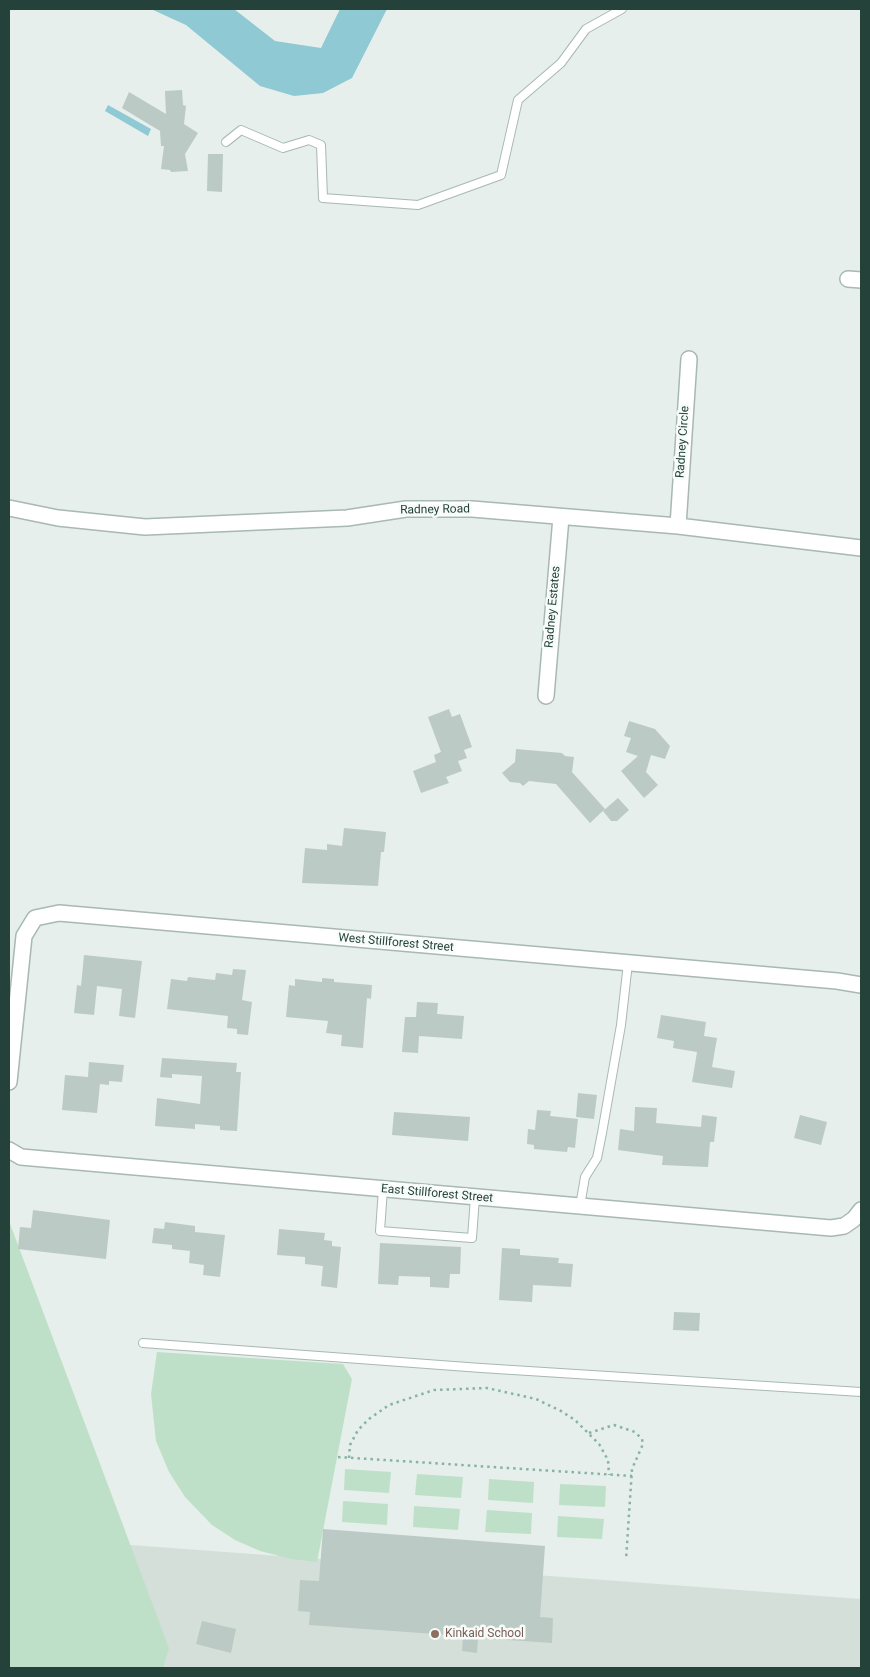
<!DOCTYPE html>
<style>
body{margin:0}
#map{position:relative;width:870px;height:1677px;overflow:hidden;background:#e6efeb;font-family:Roboto,sans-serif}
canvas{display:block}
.frame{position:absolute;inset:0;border:10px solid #24423a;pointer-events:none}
</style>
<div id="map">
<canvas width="870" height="1677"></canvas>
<div class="frame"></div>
</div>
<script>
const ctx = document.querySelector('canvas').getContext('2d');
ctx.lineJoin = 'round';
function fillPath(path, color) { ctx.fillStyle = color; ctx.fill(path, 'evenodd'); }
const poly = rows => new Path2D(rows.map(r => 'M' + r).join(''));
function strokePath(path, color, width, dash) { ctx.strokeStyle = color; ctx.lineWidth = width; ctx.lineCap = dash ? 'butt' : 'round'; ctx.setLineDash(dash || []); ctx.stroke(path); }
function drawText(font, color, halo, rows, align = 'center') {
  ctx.font = font + ' Roboto,sans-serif'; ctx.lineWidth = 5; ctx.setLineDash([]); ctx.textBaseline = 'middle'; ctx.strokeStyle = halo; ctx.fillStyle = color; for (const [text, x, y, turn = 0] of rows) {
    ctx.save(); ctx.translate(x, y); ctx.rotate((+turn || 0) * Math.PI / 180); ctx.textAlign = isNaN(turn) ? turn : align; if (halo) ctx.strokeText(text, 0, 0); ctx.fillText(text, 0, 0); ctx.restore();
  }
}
fillPath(poly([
 [9,1536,861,1599,861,1668,9,1668]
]), '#d4dfda');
fillPath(poly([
 [9,1221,169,1648,163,1668,9,1668],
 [157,1352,343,1364,352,1379,317,1562,291,1559,260,1551,235,1540,212,1525,185,1497,169,1472,156,1441,151,1394],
 [345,1469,391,1472,389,1493,344,1490],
 [417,1474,463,1477,461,1498,415,1495],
 [489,1479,534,1482,533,1503,488,1500],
 [560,1484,606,1486,605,1507,559,1505],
 [343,1501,388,1504,387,1525,342,1522],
 [414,1506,460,1509,458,1530,413,1527],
 [487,1510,532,1513,531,1534,485,1532],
 [558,1516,604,1519,602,1539,557,1537]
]), '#bfe0c8');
fillPath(poly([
 [151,9,234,9,275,41,321,48,340,9,387,9,352,78,323,93,294,96,260,86,186,25],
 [108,105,151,129,148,136,105,111]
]), '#8ec9d4');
fillPath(poly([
 [182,90,183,105,186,106,184,124,198,133,185,154,188,171,171,172,170,170,161,169,164,146,161,146,160,131,122,108,129,92,166,114,165,91],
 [208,154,223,154,222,192,207,191],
 [449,709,452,717,460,714,472,747,464,750,467,758,458,761,462,771,446,777,449,783,421,793,413,771,436,762,434,755,441,752,428,717],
 [629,721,655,729,670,746,665,759,651,755,646,772,658,785,644,798,621,771,638,756,626,752,631,738,624,736],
 [516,749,562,753,565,756,574,757,572,772,605,809,590,823,556,784,529,781,523,786,520,783,510,782,502,773,515,762],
 [618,798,629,810,617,821,611,821,603,811],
 [344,828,386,832,384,852,381,852,378,886,302,883,305,848,327,850,327,844,342,846],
 [84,955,142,961,135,1018,119,1016,122,989,97,986,94,1015,74,1013,77,985,81,986],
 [233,969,246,970,242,1000,252,1002,248,1035,237,1034,237,1029,227,1028,228,1016,167,1009,171,979,187,981,188,977,215,980,216,973,232,975],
 [322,978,334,979,334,982,372,985,371,999,367,998,363,1048,341,1046,342,1035,326,1033,328,1021,286,1017,289,985,295,986,295,979,322,982],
 [417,1002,438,1003,437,1014,464,1016,462,1039,419,1036,418,1053,402,1052,405,1017,416,1017],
 [661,1015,706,1022,704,1036,717,1038,712,1067,735,1071,732,1088,692,1082,697,1052,673,1048,674,1041,657,1038],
 [162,1058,237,1063,236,1072,241,1072,237,1131,220,1130,220,1126,195,1124,195,1129,155,1126,157,1098,200,1104,202,1076,172,1074,172,1078,160,1077],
 [89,1062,124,1065,122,1082,109,1081,109,1085,100,1084,97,1113,62,1110,65,1075,88,1077],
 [578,1093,597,1095,594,1119,576,1117],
 [635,1107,657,1108,656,1123,701,1127,702,1115,717,1117,714,1142,710,1142,708,1167,662,1165,663,1156,618,1150,620,1129,634,1131],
 [537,1110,551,1111,550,1116,578,1119,575,1148,568,1147,567,1152,534,1149,534,1145,527,1144,528,1129,535,1130],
 [394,1112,470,1117,468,1141,392,1135],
 [800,1115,827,1122,821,1145,794,1138],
 [33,1210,110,1220,106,1259,18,1249,20,1227,31,1228],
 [165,1222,195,1226,195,1232,225,1235,220,1277,203,1275,204,1265,189,1263,190,1251,172,1249,172,1245,152,1243,154,1228,164,1229],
 [279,1229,325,1233,324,1240,332,1241,332,1246,341,1247,337,1288,321,1286,323,1266,305,1264,305,1257,277,1255],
 [380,1243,461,1247,460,1274,450,1274,449,1288,430,1287,430,1277,399,1276,398,1285,378,1284],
 [502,1248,520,1249,520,1255,559,1258,558,1263,573,1264,571,1287,533,1285,532,1302,499,1300],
 [674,1312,700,1313,699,1331,673,1330],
 [323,1529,545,1546,540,1617,553,1618,552,1643,478,1638,477,1653,462,1651,463,1636,309,1625,310,1612,298,1611,300,1580,319,1581],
 [202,1621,236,1629,231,1653,196,1644]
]), '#bbcac4');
const lane = poly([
 [226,142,241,130,283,148,309,140,321,145,323,198,418,205,501,175,518,100,561,63,586,29,622,9],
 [383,1189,380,1231,472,1238,475,1197],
 [580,1206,585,1177,597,1158,602,1133,621,1025,628,963],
 [143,1343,481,1368,861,1392]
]);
const street = poly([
 [848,279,861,280],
 [9,508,58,518,145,527,347,518,406,509,472,509,678,526,861,548],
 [678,526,689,359],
 [546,696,561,517],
 [9,1082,24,936,35,918,59,913,837,981,861,985],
 [9,1150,21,1157,831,1228,844,1226,854,1219,861,1210]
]);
strokePath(lane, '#a8b8b2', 10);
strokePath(street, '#a8b8b2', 18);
strokePath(poly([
 [589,1433,614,1425,635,1432,642,1439,643,1444,632,1469,626,1560],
 [338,1457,632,1476],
 [349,1458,350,1445,358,1430,369,1419,389,1405,434,1390,487,1388,536,1399,561,1411,575,1420,599,1444,608,1460,609,1475]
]), '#86b3a5', 2.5, [2.5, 4]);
strokePath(lane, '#fff', 8);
strokePath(street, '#fff', 15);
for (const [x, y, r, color] of [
 [435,1634,5,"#8d6e63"]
]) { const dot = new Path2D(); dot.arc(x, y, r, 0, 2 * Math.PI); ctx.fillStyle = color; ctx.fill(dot); strokePath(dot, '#f7fbf9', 2); }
drawText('12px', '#24423a', '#f7fbf9', [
 ["Radney Circle",683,442,-86],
 ["Radney Road",435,510,-1],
 ["Radney Estates",553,607,-85],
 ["West Stillforest Street",396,943,5],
 ["East Stillforest Street",437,1194,5]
]);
drawText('12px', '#785e54', '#f7fbf9', [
 ["Kinkaid School",445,1634]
], 'left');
</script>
